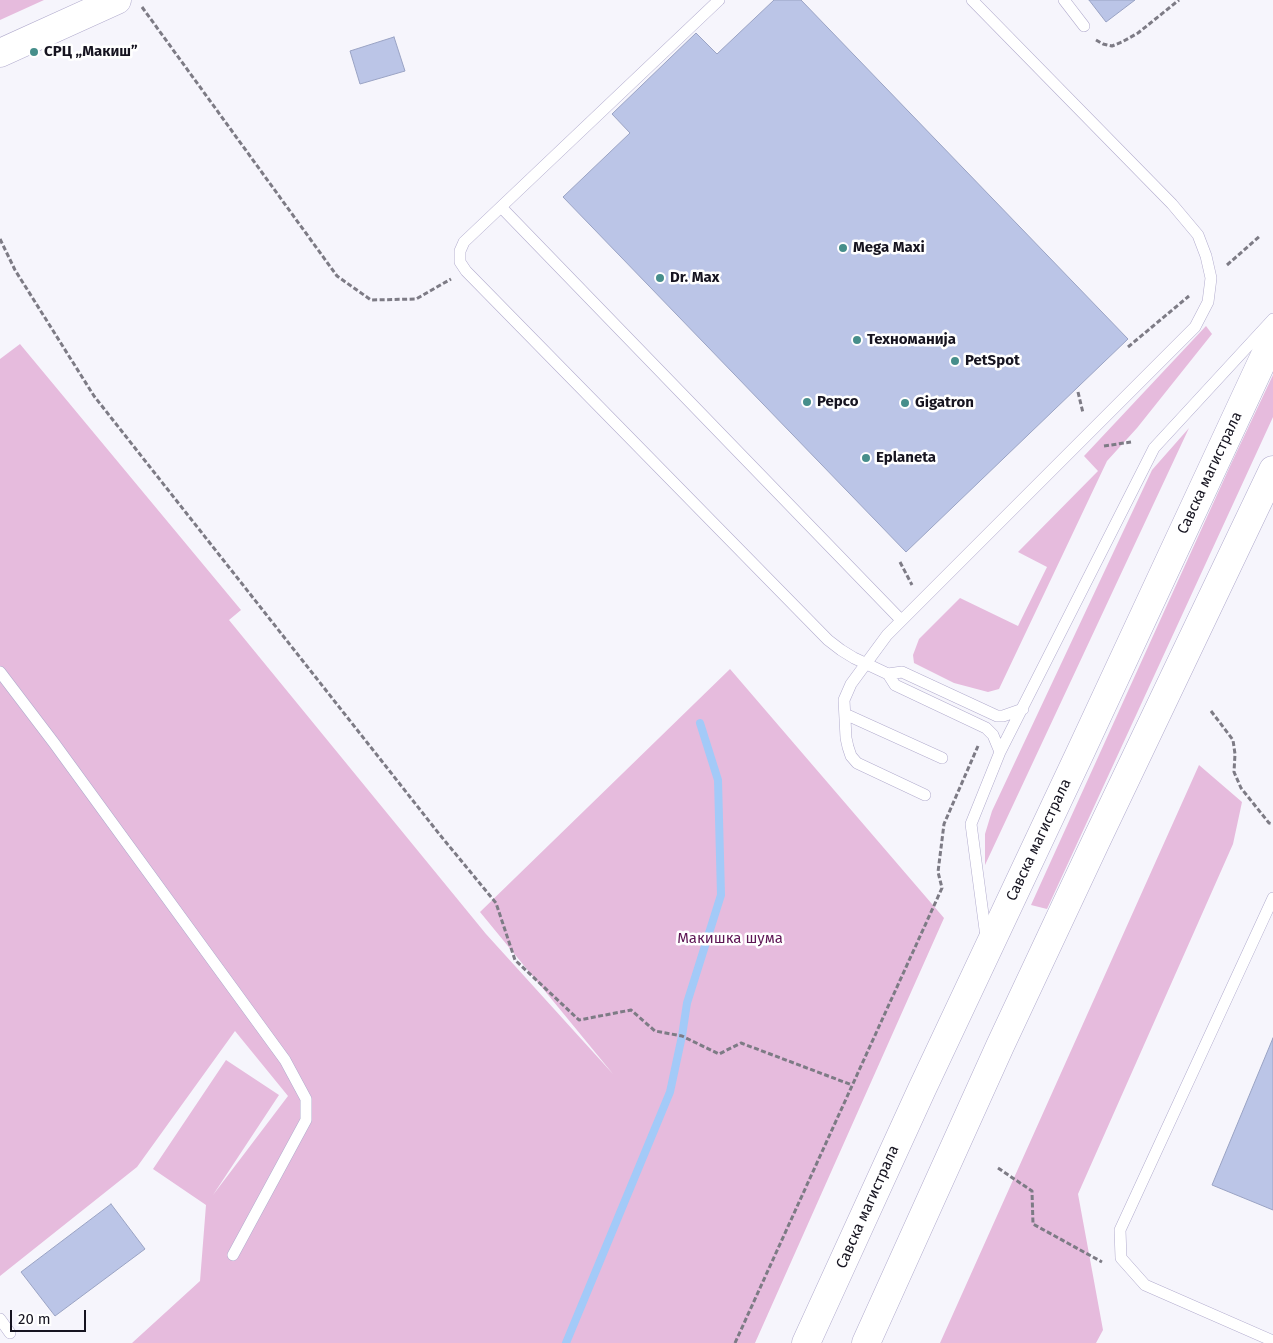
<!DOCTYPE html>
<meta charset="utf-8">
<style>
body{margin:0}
#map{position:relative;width:1273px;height:1343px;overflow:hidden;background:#f6f5fc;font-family:"Fira Sans",sans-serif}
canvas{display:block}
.scale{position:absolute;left:10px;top:1310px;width:76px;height:22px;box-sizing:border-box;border:2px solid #161420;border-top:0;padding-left:6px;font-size:15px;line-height:18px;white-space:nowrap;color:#161420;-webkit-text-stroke:4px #fff;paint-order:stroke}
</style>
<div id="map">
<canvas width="1273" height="1343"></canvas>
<div class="scale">20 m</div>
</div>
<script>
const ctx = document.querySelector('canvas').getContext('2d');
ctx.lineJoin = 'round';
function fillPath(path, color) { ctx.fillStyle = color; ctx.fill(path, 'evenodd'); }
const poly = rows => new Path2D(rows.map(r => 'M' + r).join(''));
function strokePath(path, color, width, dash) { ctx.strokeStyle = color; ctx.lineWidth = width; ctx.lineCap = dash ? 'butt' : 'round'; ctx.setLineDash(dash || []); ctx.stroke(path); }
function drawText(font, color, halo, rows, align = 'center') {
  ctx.font = font + ' "Fira Sans",sans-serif'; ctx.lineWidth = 5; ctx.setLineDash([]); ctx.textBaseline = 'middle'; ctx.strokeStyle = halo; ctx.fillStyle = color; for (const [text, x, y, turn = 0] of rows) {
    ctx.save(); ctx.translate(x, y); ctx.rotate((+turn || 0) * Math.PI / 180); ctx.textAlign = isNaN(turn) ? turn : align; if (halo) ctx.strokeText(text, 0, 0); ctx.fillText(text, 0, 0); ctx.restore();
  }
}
fillPath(poly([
 [0,0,44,0,0,20],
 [1206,326,1212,334,1137,428,1107,461,999,689,988,692,954,683,914,663,913,655,919,639,960,598,1018,626,1047,567,1018,552,1098,471,1084,456],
 [20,344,241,610,229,620,486,934,613,1074,480,912,730,669,944,918,755,1343,132,1343,200,1281,206,1205,153,1169,226,1060,279,1095,213,1195,288,1096,235,1031,137,1167,0,1276,0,359],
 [1273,375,1273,417,1047,909,1031,905,1231,464],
 [1189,428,985,865,985,834,992,811,1152,470],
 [1199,765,1242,802,1233,844,1078,1194,1103,1330,1096,1343,940,1343]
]), '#e6bbdd');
strokePath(poly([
 [566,1343,670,1092,682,1036,687,1003,721,895,718,780,700,723]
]), '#a3caf8', 8);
const building = poly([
 [774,0,801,0,1128,339,906,552,563,197,630,133,612,114,696,33,717,54,774,0],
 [1089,0,1135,0,1106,22,1089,0],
 [394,37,405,71,360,84,350,51,394,37],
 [1273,1038,1273,1210,1212,1185,1273,1038],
 [111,1204,145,1249,55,1316,21,1272,111,1204]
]);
fillPath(building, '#bbc5e7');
strokePath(building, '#9aa3c4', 1);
const lane = poly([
 [719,0,464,242,460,251,460,262,466,271,828,640,841,650,854,658,888,674,895,685,986,728,993,735,1000,752],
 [1064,0,1084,26],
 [501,207,901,620],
 [0,672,54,743,285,1060,306,1099,306,1120,233,1255],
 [888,674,902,672,997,716,1003,716,1023,709],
 [845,714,942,758],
 [925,795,857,763,851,756,848,747,846,738,844,700,851,684,887,635,1195,327,1208,302,1211,278,1206,256,1198,235,1172,204,972,0],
 [1273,898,1120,1230,1121,1258,1145,1285,1273,1341],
 [986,937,971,824,1000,752,1154,448,1273,319],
 [0,1319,10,1333]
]);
const secondary = poly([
 [0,53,117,0]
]);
const primary = poly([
 [806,1343,922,1089,1081,751,1273,338],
 [866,1343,1000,1046,1097,839,1273,470]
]);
strokePath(lane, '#b1abcd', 12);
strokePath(secondary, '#b1abcd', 29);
strokePath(primary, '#b1abcd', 29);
strokePath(poly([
 [142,7,337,276,371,300,416,299,451,279],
 [1096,40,1103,44,1112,46,1122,42,1138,33,1179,0],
 [0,239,15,270,94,396,440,835,496,903,515,960,579,1020,631,1010,655,1031,682,1036,719,1054,741,1043,852,1085],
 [1227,265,1260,236],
 [1128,347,1189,296],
 [1078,392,1083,413],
 [1104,446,1131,442],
 [900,562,912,585],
 [1211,711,1233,740,1235,754,1234,772,1241,788,1269,823,1273,824],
 [998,1168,1032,1191,1033,1224,1102,1262],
 [735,1343,942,888,938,872,944,824,978,746]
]), '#7d7b85', 3, [5, 2.5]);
strokePath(lane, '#fff', 11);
strokePath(secondary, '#fff', 28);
strokePath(primary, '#fff', 28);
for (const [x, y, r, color] of [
 [34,52,5,"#468e8b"],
 [843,248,5,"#468e8b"],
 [660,278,5,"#468e8b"],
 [857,340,5,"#468e8b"],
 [955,361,5,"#468e8b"],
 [807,402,5,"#468e8b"],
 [905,403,5,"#468e8b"],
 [866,458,5,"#468e8b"]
]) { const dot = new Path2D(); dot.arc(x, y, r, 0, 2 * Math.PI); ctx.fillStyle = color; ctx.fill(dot); strokePath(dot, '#fff', 2); }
drawText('bold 15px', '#161420', '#fff', [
 ["СРЦ „Макиш”",44,52],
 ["Mega Maxi",853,248],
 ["Dr. Max",670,278],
 ["Техноманија",867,340],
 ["PetSpot",965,361],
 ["Pepco",817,402],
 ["Gigatron",915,403],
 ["Eplaneta",876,458]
], 'left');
drawText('15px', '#161420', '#fff', [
 ["Савска магистрала",1210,473,-65],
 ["Савска магистрала",1039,840,-65],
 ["Савска магистрала",868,1207,-66]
]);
drawText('15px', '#5e1755', '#fff', [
 ["Макишка шума",730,939]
]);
</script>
